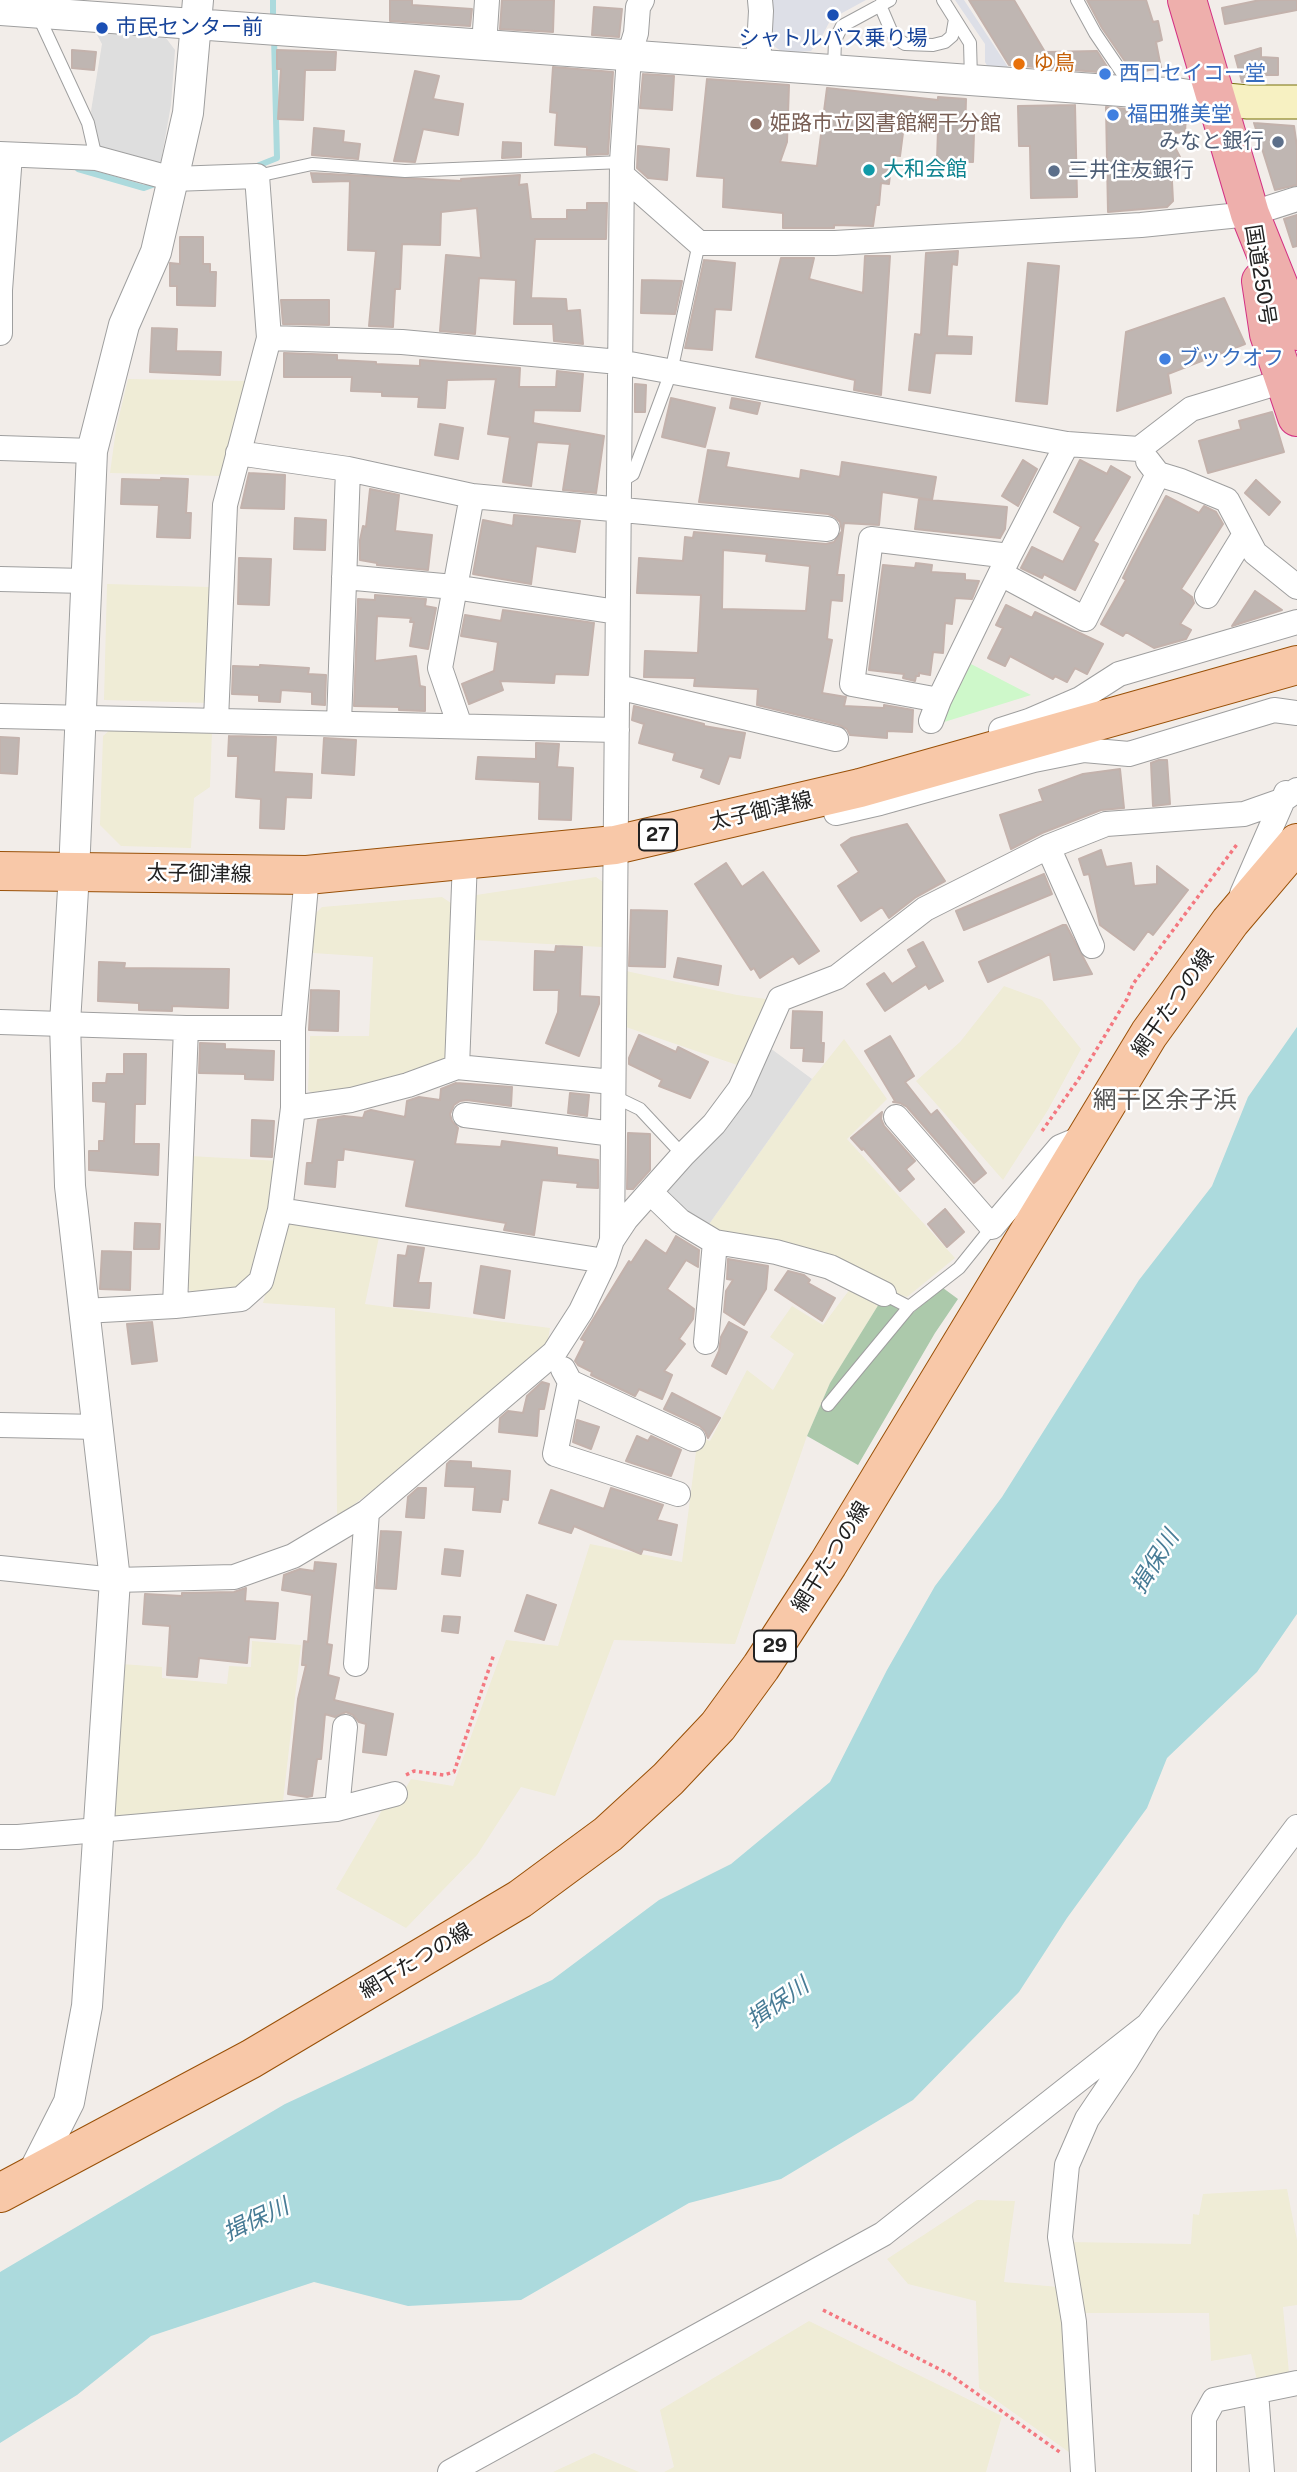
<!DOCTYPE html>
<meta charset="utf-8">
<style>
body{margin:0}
canvas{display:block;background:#f2ede9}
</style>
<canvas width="1297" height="2472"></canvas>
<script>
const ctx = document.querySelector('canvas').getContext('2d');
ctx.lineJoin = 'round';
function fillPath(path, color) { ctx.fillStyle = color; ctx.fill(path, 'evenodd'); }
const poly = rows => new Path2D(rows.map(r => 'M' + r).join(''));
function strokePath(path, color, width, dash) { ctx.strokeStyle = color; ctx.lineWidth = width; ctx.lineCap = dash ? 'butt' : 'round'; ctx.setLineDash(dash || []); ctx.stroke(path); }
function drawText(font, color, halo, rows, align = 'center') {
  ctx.font = font + ' "Public Sans","Noto Sans JP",sans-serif'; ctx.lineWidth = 5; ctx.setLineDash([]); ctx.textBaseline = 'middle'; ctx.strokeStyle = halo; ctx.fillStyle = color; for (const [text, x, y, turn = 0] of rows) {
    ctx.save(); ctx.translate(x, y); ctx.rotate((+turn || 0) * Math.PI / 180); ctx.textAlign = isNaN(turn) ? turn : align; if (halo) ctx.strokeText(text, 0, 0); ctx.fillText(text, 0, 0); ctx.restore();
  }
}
fillPath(poly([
 [128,379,247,381,220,476,110,473,116,429],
 [107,584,210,587,209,703,104,700],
 [111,729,212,731,210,787,194,798,191,848,121,846,100,825,103,736],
 [596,877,603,882,602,947,475,940,476,895],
 [442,897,451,903,451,1053,443,1064,318,1097,308,1090,310,1036,369,1036,373,957,313,953,314,915,322,907],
 [626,971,737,995,773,1000,743,1067,623,1026],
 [1004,986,1042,1000,1081,1049,1048,1110,1003,1180,916,1081,960,1042],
 [844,1039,887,1099,847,1139,955,1258,907,1297,723,1235,707,1227,812,1079],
 [190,1156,280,1161,251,1279,244,1287,193,1294,183,1282],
 [296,1222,379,1237,365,1304,550,1328,547,1346,396,1473,337,1517,335,1308,263,1303,283,1229],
 [853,1285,882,1299,830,1383,807,1436,735,1644,614,1640,555,1796,521,1787,477,1855,406,1928,336,1889,385,1805,397,1803,411,1779,453,1786,506,1640,558,1646,590,1544,682,1562,698,1436,710,1441,747,1370,773,1390,794,1354,770,1337,792,1306,823,1325],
 [252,1641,301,1645,283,1801,111,1823,122,1664,162,1667,162,1678,227,1684,229,1666,251,1667],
 [1287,2189,1297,2240,1297,2305,1283,2307,1289,2373,1258,2385,1251,2354,1211,2361,1209,2313,1076,2313,1066,2242,1191,2244,1193,2214,1199,2215,1203,2194],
 [977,2200,1015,2201,1004,2282,1058,2287,1080,2460,979,2388,976,2301,908,2284,887,2259],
 [809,2321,1002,2416,986,2472,664,2472,674,2467,660,2410],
 [594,2453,639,2472,553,2472]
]), '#efecd6');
fillPath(poly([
 [943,1288,958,1299,935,1333,858,1465,807,1436,830,1383,882,1299,909,1316]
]), '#acc9ab');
fillPath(poly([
 [971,664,1031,695,941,723]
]), '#cef8ca');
fillPath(poly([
 [95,31,166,38,175,50,171,105,161,161,151,167,100,150,91,111,102,44],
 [766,1045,812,1079,707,1227,661,1193]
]), '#dedede');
fillPath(poly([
 [768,0,866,0,831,19,820,40,811,51,784,53,765,40],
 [955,0,964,0,1010,70,989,69,985,62,985,44]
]), '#dddfe7');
fillPath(poly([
 [1297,1027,1297,1614,1257,1672,1167,1758,1147,1808,1067,1918,1019,1992,913,2100,781,2179,689,2203,521,2300,408,2306,314,2282,151,2336,77,2395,0,2443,0,2272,285,2104,552,1980,659,1900,731,1864,830,1782,887,1670,935,1586,1002,1497,1139,1280,1212,1186,1248,1097]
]), '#acdadd');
strokePath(poly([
 [273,0,273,23],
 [257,166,277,158,274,37],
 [78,169,144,188,158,183]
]), '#acdadd', 6);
const building = poly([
 [390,0,412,0,412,5,472,9,470,26,390,21,390,0],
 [502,0,554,0,553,32,500,29,502,0],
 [969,0,1014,0,1045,52,1097,51,1111,73,1009,65,969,0],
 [1087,0,1146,0,1153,22,1158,21,1162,40,1156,42,1161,68,1133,73,1102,28,1087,0],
 [1260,0,1297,0,1297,10,1225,24,1222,8,1260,0],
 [594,7,622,9,619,37,592,35,594,7],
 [1261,48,1261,57,1278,58,1278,75,1260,75,1260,83,1242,82,1235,56,1261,48],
 [72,50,96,52,94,70,72,68,72,50],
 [277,50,336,52,335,70,305,70,303,120,278,119,281,69,277,69,277,50],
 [553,67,613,72,608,154,587,155,587,147,555,145,557,113,550,112,553,67],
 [415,71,439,76,433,99,463,104,458,135,423,129,415,162,394,161,415,71],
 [643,74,674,76,672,110,640,108,643,74],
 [707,79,789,85,787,142,780,162,817,166,827,88,938,100,938,97,966,99,965,133,974,133,973,162,937,161,938,129,904,125,900,156,892,155,889,184,881,183,879,205,876,205,873,226,834,225,834,228,783,228,783,213,723,207,724,178,697,176,707,79],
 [1075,105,1077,197,1031,198,1030,146,1019,146,1018,106,1075,105],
 [1106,107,1127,109,1127,112,1186,115,1185,133,1167,132,1180,157,1171,162,1173,201,1167,207,1108,212,1106,107],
 [1254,123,1294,126,1297,147,1297,185,1275,190,1254,123],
 [314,128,344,131,343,142,360,144,358,159,312,155,314,128],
 [503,142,521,143,521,157,502,158,503,142],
 [638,146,669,149,667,180,648,178,637,168,638,146],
 [311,173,461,181,461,179,520,175,519,185,527,184,531,219,567,219,567,210,587,210,587,203,607,203,606,239,535,239,531,298,566,299,567,311,580,310,583,344,554,341,553,324,514,324,516,280,479,278,475,334,440,331,446,255,481,258,477,208,441,212,440,245,402,244,400,289,395,289,393,327,369,326,376,251,348,250,350,181,313,182,311,173],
 [1297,215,1297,246,1293,247,1284,219,1297,215],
 [180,237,203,237,203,264,210,264,210,272,216,272,215,306,177,305,177,286,170,286,170,263,180,264,180,237],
 [958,251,957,265,952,264,947,336,972,337,971,354,935,353,930,393,909,390,915,334,921,335,926,253,958,251],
 [865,256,890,256,881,395,854,390,855,380,756,357,781,258,814,258,809,279,863,293,865,256],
 [704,260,735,263,731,310,715,309,712,350,685,348,704,260],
 [1028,263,1059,266,1047,404,1016,401,1028,263],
 [642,280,682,281,675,314,641,313,642,280],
 [1224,298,1245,344,1168,374,1171,393,1117,411,1126,332,1224,298],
 [281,300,329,300,329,325,283,324,281,300],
 [152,328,177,329,176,351,221,352,220,375,150,372,152,328],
 [284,353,337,355,337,360,376,362,376,364,420,366,420,360,520,368,519,387,556,387,557,371,583,374,580,411,534,410,533,423,604,436,596,493,563,490,570,444,537,442,531,486,503,482,510,437,488,434,496,379,447,380,445,408,418,407,419,397,382,396,382,392,351,391,352,377,284,377,284,353],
 [635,384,646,385,645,412,635,412,635,384],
 [671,398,715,408,705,447,662,437,671,398],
 [732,398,760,403,757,414,730,408,732,398],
 [1272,412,1284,452,1208,473,1199,441,1241,429,1239,421,1272,412],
 [440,424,463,428,458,459,435,455,440,424],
 [708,450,729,453,726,467,800,479,801,470,840,477,842,462,936,477,932,500,882,492,879,525,844,523,837,575,844,575,842,601,831,600,827,639,832,640,822,693,846,697,844,706,884,708,884,705,913,710,912,732,887,731,887,738,850,735,847,729,839,725,757,705,758,689,694,686,695,678,644,677,645,651,698,653,701,595,637,593,639,558,683,561,685,537,693,538,694,532,826,544,834,542,842,531,840,522,835,517,828,514,699,502,708,450],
 [723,550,767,554,766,561,810,566,806,611,722,609,723,550],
 [1023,460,1037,469,1018,506,1002,496,1023,460],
 [1080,460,1107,474,1111,466,1130,477,1093,541,1098,544,1075,590,1044,574,1042,578,1021,568,1032,547,1063,562,1081,527,1054,512,1080,460],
 [249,473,285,475,284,509,241,508,249,473],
 [161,478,188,479,186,513,191,513,190,538,157,537,159,505,121,504,122,479,161,480,161,478],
 [1256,480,1280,502,1269,515,1245,493,1256,480],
 [370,489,399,495,395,531,432,535,428,570,377,565,377,563,360,560,360,540,363,526,366,527,370,489],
 [1166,496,1199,513,1204,506,1216,512,1223,524,1181,589,1192,597,1194,603,1180,624,1191,630,1186,639,1154,648,1126,632,1123,636,1101,624,1126,580,1123,578,1133,558,1166,496],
 [919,499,1007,507,1005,529,1000,538,915,529,919,499],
 [514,515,580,521,575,552,536,546,531,584,473,574,483,520,513,526,514,515],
 [295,518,326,520,325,550,294,549,295,518],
 [239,558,271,559,269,605,238,604,239,558],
 [916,563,932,565,931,572,965,574,965,580,979,581,972,599,955,598,952,624,945,623,943,653,933,652,930,675,919,673,919,676,916,676,915,681,903,678,904,674,869,670,883,565,915,568,916,563],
 [1255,591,1282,610,1232,626,1255,591],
 [375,595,426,599,425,606,436,608,428,649,410,646,414,622,410,622,411,618,377,616,375,661,416,656,420,686,425,687,425,711,399,710,399,707,354,706,358,599,375,600,375,595],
 [1006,605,1032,618,1035,612,1103,644,1087,674,1075,668,1067,682,1055,676,1053,679,1010,656,1005,666,988,658,1003,628,996,625,1006,605],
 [503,610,594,623,588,675,555,674,554,683,500,681,503,690,469,704,462,684,494,671,498,642,461,636,465,615,501,621,503,610],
 [260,665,309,668,308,674,326,675,325,705,312,704,312,692,281,690,280,702,259,701,259,695,232,694,233,666,260,667,260,665],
 [634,706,704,724,704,726,745,733,740,758,729,756,719,784,701,777,704,769,673,760,675,753,639,743,644,724,632,720,634,706],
 [229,736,276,737,274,772,312,774,311,798,286,797,284,829,260,828,261,799,236,797,238,756,228,756,229,736],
 [0,737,19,738,17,774,0,773,0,737],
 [324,738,356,740,354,775,322,773,324,738],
 [536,743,559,744,557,767,573,768,571,820,539,819,540,782,476,779,478,757,536,759,536,743],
 [1159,760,1167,760,1170,804,1153,806,1151,763,1159,760],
 [1120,769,1124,808,1101,810,1042,833,1011,849,1000,815,1043,801,1039,790,1083,774,1120,769],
 [907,824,945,881,916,897,889,918,882,907,861,921,838,886,859,872,841,845,851,838,907,824],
 [1101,850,1106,867,1131,863,1134,886,1157,884,1157,866,1188,890,1153,935,1148,931,1134,950,1100,925,1089,874,1084,875,1079,859,1101,850],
 [726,863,742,887,763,872,819,951,799,964,793,956,760,978,754,968,751,970,695,884,726,863],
 [1044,874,1052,894,964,930,956,911,1044,874],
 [631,910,667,911,665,967,629,966,631,910],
 [1063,925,1066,925,1092,974,1054,980,1050,954,988,982,979,962,1063,925],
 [923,942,943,981,929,989,926,984,885,1011,867,984,884,973,892,984,917,967,908,950,923,942],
 [556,946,582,947,580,996,599,997,599,1004,579,1056,546,1043,558,1012,559,990,534,990,535,951,555,952,556,946],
 [678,958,721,966,718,985,674,977,678,958],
 [99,962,125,963,124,968,229,969,228,1008,172,1006,172,1011,139,1010,139,1003,98,1001,99,962],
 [311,990,339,991,338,1031,309,1030,311,990],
 [793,1011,822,1012,821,1043,824,1043,823,1062,803,1061,804,1048,791,1048,793,1011],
 [639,1035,676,1052,678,1047,708,1062,690,1098,659,1086,662,1080,629,1064,629,1058,639,1035],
 [890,1036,914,1076,905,1082,931,1115,937,1110,986,1173,974,1183,907,1107,900,1103,893,1102,895,1101,865,1051,890,1036],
 [200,1043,225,1044,225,1049,274,1051,273,1080,245,1079,245,1074,199,1073,200,1043],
 [124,1054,146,1054,145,1104,135,1104,134,1144,159,1144,158,1175,89,1170,89,1151,99,1151,99,1141,104,1141,106,1102,93,1101,93,1083,106,1083,107,1074,124,1074,124,1054],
 [456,1083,512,1087,511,1106,467,1100,460,1101,454,1105,450,1114,452,1121,458,1128,455,1144,501,1147,502,1141,557,1148,557,1155,598,1160,598,1188,577,1187,578,1183,542,1180,534,1235,504,1230,506,1223,406,1206,415,1160,344,1149,343,1160,337,1160,335,1187,305,1184,307,1163,312,1163,318,1120,344,1116,363,1118,365,1112,371,1110,405,1117,407,1101,419,1097,440,1100,441,1089,456,1083],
 [570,1093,589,1095,587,1116,568,1113,570,1093],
 [882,1112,881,1119,884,1126,915,1161,906,1169,914,1179,900,1191,863,1148,862,1150,851,1138,882,1112],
 [252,1120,274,1121,272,1157,251,1156,252,1120],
 [628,1133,650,1134,650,1170,633,1189,627,1189,628,1133],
 [945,1209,964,1232,947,1247,928,1224,945,1209],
 [135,1223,160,1224,159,1249,134,1249,135,1223],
 [676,1236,699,1250,698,1267,686,1260,667,1289,694,1309,693,1319,679,1339,685,1344,664,1371,672,1375,662,1399,639,1389,635,1396,591,1375,592,1372,578,1365,575,1361,585,1341,581,1339,629,1261,631,1263,646,1240,666,1254,676,1236],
 [408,1246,424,1248,418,1283,431,1283,429,1308,394,1306,398,1255,406,1256,408,1246],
 [102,1251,131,1252,130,1290,100,1289,102,1251],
 [728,1259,768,1266,766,1289,744,1325,724,1312,726,1291,733,1280,727,1279,728,1259],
 [481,1266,510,1271,504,1318,474,1313,481,1266],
 [788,1271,804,1275,810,1280,808,1283,835,1298,822,1321,775,1290,788,1271],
 [152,1322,157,1361,132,1364,127,1324,152,1322],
 [729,1322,747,1332,726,1374,712,1366,719,1351,721,1337,729,1322],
 [542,1382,549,1384,544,1409,539,1409,537,1436,499,1432,500,1418,508,1411,523,1413,527,1396,542,1382],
 [672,1393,720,1418,708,1438,705,1431,700,1426,664,1409,672,1393],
 [577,1420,599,1427,591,1449,573,1442,577,1420],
 [637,1436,648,1441,651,1436,681,1450,671,1476,626,1461,637,1436],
 [450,1461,471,1462,471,1468,510,1471,508,1500,502,1499,500,1512,473,1510,475,1487,445,1486,447,1464,450,1461],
 [418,1488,426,1488,424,1518,406,1517,408,1497,418,1488],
 [611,1488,663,1505,657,1520,677,1525,671,1555,643,1549,641,1554,574,1526,571,1533,539,1523,551,1490,604,1509,611,1488],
 [381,1531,401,1532,396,1589,376,1588,381,1531],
 [445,1549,463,1551,460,1576,442,1574,445,1549],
 [315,1562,336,1564,327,1644,332,1645,328,1675,339,1678,334,1700,393,1714,386,1755,363,1752,366,1724,359,1722,353,1715,346,1712,335,1717,325,1714,321,1759,317,1759,312,1796,307,1797,288,1794,298,1699,306,1665,302,1665,304,1641,308,1642,312,1595,282,1590,284,1575,300,1569,314,1571,315,1562],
 [246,1588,245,1601,278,1603,275,1639,249,1637,247,1663,199,1658,197,1677,167,1675,170,1626,143,1624,145,1594,182,1596,182,1593,234,1592,246,1588],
 [527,1595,556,1605,544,1640,515,1631,527,1595],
 [444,1616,460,1617,458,1633,442,1631,444,1616]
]);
fillPath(building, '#bfb6b2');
strokePath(building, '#c3b2ac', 2);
const service = poly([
 [943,0,970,43,971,79],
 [1077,0,1095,33,1133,89],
 [880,5,892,33,895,38,905,44,933,45,945,42,952,36,955,19],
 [37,13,88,123,96,158],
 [834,69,835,40,842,26,890,0],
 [257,176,312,164,405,171,622,162],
 [618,483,633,474,671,372,699,243],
 [613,1096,640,1109,683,1155],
 [884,1294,909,1307,959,1268,992,1227],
 [828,1405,909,1307]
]);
const minor = poly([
 [484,46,487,0],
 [758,65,761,11,760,0],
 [0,154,96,158,173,179,257,176,269,338,225,505,216,720],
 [623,176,699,243,835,243,1141,225,1250,214,1297,199],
 [0,333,0,290,10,155],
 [269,338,402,342,619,362,1067,444,1139,449,1191,409,1297,377],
 [0,448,92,451],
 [238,453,348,469,472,496,827,529],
 [1148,461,1158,474,1181,481,1227,500,1255,553,1297,587],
 [1001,574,1085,619,1158,474],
 [344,577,454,587,617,612],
 [0,579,85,581],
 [1207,596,1245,534],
 [618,687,836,739],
 [939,700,852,684,871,539,1009,556],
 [0,716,617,730],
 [931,721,939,700,1009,556,1067,444],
 [339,723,348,469],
 [460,726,440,668,472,496],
 [1001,730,1029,721,1080,699,1119,674,1297,622],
 [836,813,880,803,1034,760,1084,750,1129,754,1274,710,1297,713],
 [1048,847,1092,946],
 [1242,894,1286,793],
 [0,1022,186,1028,293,1028],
 [457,1067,465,860],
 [293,1108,351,1100,408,1085,457,1067,613,1082],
 [465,1115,613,1134],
 [896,1117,992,1227,1060,1147,1079,1139],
 [651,1193,680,1221,715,1242,776,1252,830,1267,884,1294],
 [280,1210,605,1261],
 [612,1240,626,1219,683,1155,714,1124,740,1089,780,999,837,977,925,909,1048,847,1106,824,1244,814,1281,801,1297,790],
 [175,1306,186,1028],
 [84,1311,175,1306,241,1299,261,1281,280,1210,293,1108,293,1028,307,875],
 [706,1342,715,1242],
 [563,1369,570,1382,693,1439],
 [570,1382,555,1454,678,1494],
 [0,1425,99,1427],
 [0,1568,115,1580,234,1577,293,1556,367,1512,554,1353,581,1311,605,1261,612,1240,622,162,629,56,636,33,638,7,642,0],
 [356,1664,367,1512],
 [337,1809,345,1727],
 [0,1837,18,1837,337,1809,395,1794],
 [1256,2392,1262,2472],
 [450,2472,883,2234,1148,2025],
 [1083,2472,1074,2322,1060,2237,1067,2165,1087,2119,1126,2061,1148,2025,1297,1827],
 [1204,2472,1204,2418,1214,2400,1297,2383]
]);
const tertiary = poly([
 [0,10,1136,92,1176,93,1215,99],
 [32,2175,69,2102,87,2006,115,1580,70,1186,65,1023,74,873,92,451,124,325,156,252,173,179,188,113,198,0]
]);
const secondary = poly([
 [1215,99,1248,102,1297,102]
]);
const primary = poly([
 [0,871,307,875,615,845,860,788,1297,665],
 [0,2193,251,2059,520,1899,608,1834,668,1779,718,1726,761,1667,828,1564,1149,1034,1230,922,1297,843]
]);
const trunk = poly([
 [1187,0,1250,214,1297,331],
 [1261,281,1269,334,1297,417]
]);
strokePath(service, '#9f9f9f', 14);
strokePath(minor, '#9f9f9f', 26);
strokePath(tertiary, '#9f9f9f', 32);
strokePath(secondary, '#77710a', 35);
strokePath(primary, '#995007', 40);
strokePath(trunk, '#d43284', 40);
strokePath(poly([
 [1042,1131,1078,1080,1127,999,1133,984,1238,843],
 [406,1775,414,1771,444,1775,454,1772,494,1654],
 [823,2310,949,2374,1061,2453]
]), '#f47880', 3.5, [3.5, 3.5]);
strokePath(service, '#fff', 12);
strokePath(minor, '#fff', 24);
strokePath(tertiary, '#fff', 30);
strokePath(secondary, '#f7f1c2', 33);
strokePath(primary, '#f8c8a8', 38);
strokePath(trunk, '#eeafac', 38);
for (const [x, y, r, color] of [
 [833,15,7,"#1a4fb4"],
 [102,28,7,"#1a4fb4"],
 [1019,64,7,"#e8710a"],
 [1105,74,7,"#3f7fe0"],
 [1113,115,7,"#3f7fe0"],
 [756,124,7,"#8d6e63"],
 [1278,142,7,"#5c6f8a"],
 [869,170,7,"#0f9aa8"],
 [1054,171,7,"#5c6f8a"],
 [1165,359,7,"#3f7fe0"]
]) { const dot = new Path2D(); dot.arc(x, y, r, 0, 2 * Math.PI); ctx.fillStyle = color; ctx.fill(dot); strokePath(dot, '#fff', 2.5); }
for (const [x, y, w] of [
 [658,835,38],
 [775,1646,42]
]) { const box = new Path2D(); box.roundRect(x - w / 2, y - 15.5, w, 31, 5); ctx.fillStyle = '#fff'; ctx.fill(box); strokePath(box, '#222', 2); }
drawText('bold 19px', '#222', null, [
 ["27",658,835],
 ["29",775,1646]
]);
drawText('21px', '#164399', '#fff', [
 ["市民センター前",116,28],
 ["シャトルバス乗り場",833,39,"center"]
], 'left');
drawText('21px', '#c56008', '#fff', [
 ["ゆ鳥",1033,64]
], 'left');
drawText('21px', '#366cbe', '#fff', [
 ["西口セイコー堂",1119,74],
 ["福田雅美堂",1127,115],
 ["ブックオフ",1179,359]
], 'left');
drawText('21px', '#785e54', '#fff', [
 ["姫路市立図書館網干分館",770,124]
], 'left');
drawText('21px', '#4e5e75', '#fff', [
 ["みなと銀行",1264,142],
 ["三井住友銀行",1068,171,"left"]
], 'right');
drawText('21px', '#0d838f', '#fff', [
 ["大和会館",883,170]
], 'left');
drawText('21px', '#222', '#fff', [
 ["国道250号",1260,275,81],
 ["太子御津線",761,811,-13],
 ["太子御津線",199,874,1],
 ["網干たつの線",1173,1003,-55],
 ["網干たつの線",831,1557,-58],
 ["網干たつの線",416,1961,-31]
]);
drawText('italic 23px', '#487c96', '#fff', [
 ["揖保川",1155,1562,-58],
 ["揖保川",778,2003,-35],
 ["揖保川",256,2220,-25]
]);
drawText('24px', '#555', '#fff', [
 ["網干区余子浜",1165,1101]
]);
</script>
